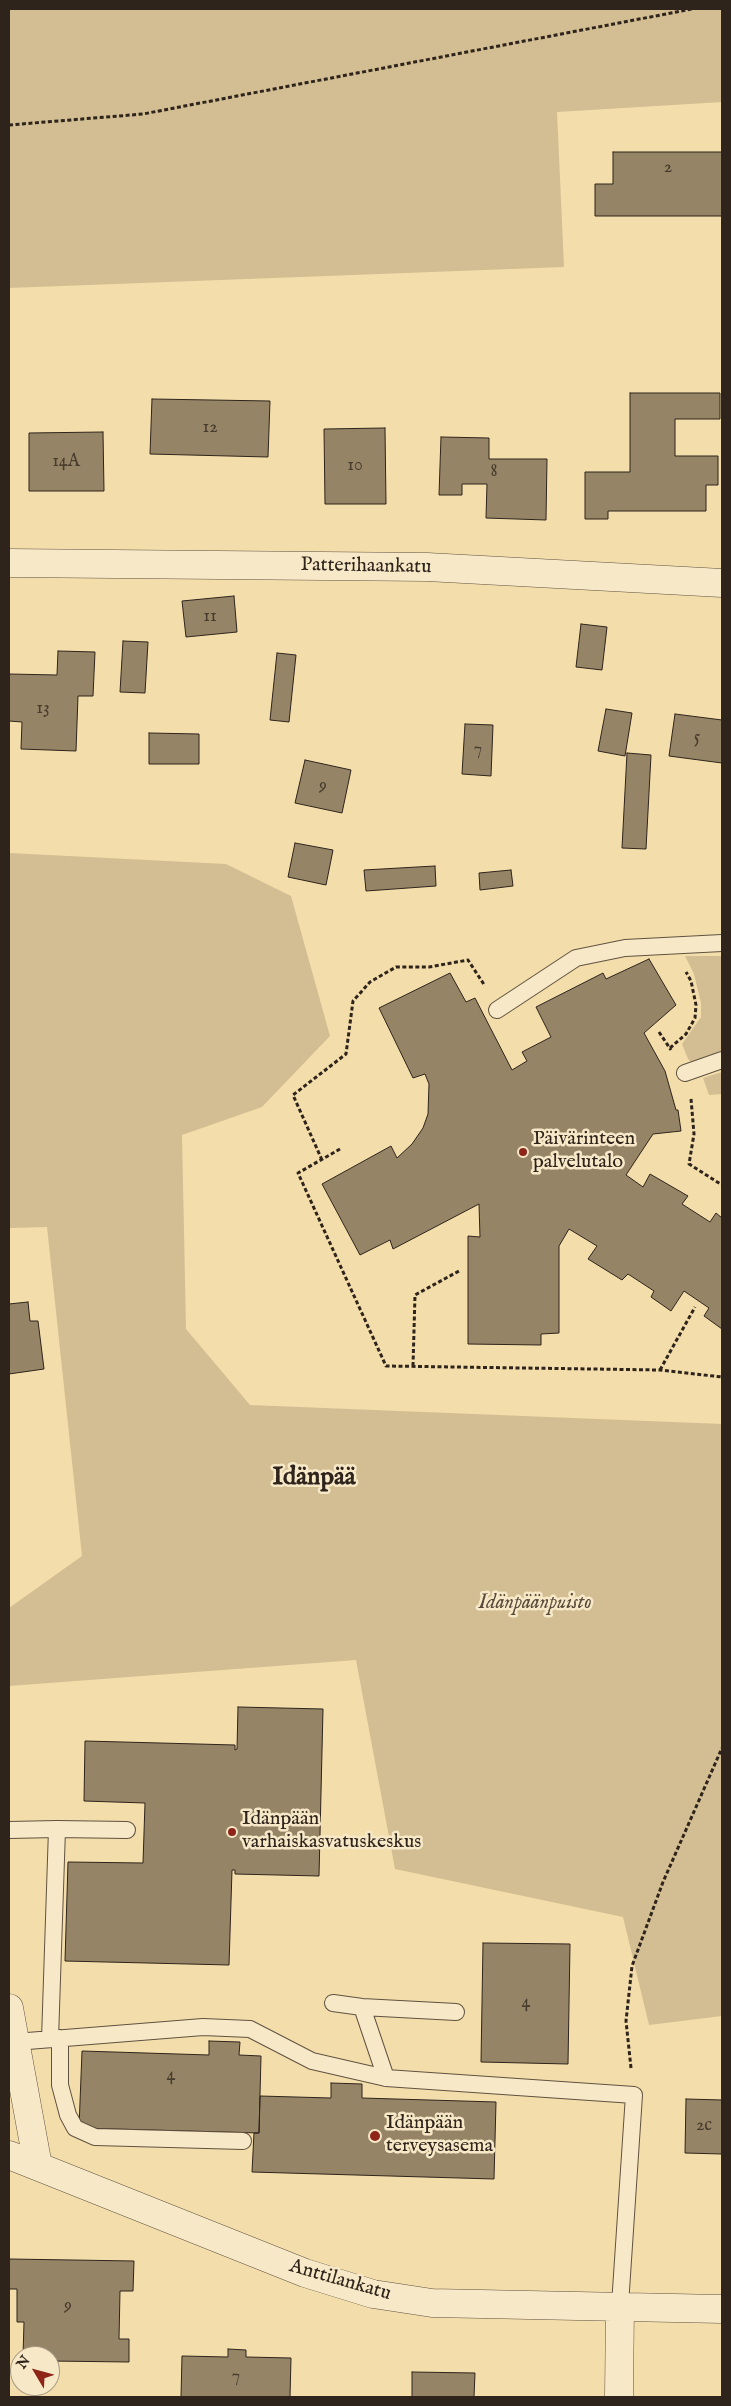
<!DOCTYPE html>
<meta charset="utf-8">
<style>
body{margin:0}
#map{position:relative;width:731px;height:2406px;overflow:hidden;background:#f3ddaa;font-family:"IM FELL English",serif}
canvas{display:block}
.frame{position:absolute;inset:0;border:10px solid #2f241c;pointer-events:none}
.north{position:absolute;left:10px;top:2346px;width:50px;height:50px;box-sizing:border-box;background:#f7e9c8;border:1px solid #a79a83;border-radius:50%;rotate:307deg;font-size:14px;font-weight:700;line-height:20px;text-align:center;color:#2f241c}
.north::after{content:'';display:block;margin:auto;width:18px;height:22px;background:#8f2418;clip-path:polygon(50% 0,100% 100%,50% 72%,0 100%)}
</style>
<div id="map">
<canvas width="731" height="2406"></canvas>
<div class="frame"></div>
<div class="north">N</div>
</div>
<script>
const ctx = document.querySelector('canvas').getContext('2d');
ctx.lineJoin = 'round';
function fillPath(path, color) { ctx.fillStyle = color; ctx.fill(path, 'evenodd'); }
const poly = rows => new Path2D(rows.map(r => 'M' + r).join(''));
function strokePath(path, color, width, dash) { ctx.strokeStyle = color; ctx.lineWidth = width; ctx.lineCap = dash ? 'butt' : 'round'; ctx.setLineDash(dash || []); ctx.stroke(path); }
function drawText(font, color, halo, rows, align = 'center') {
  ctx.font = font + ' "IM FELL English",serif'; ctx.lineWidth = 5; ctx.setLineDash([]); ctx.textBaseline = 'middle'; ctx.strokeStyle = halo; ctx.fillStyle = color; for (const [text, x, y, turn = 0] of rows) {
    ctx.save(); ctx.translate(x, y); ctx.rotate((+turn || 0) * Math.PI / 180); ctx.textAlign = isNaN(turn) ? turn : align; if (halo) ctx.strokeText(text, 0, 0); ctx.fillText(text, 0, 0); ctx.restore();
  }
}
fillPath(poly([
 [9,9,722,9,722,102,557,112,564,267,9,288],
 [9,853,226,864,291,896,330,1036,262,1107,182,1135,186,1329,250,1405,722,1424,722,2016,649,2025,623,1917,395,1869,356,1660,9,1686,9,1608,82,1556,47,1227,9,1228],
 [685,956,722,956,722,1053,692,1063,688,1059,682,1044,701,1017,701,1003,694,974],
 [722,1072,722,1094,709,1095,703,1078]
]), '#d2be92');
const building = poly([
 [613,152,722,152,722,216,595,216,595,184,613,184,613,152],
 [630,393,720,393,720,419,675,419,675,456,718,456,718,485,706,485,706,511,608,511,608,519,585,519,585,472,630,472,630,393],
 [152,399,270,401,268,457,150,454,152,399],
 [385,428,386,504,325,504,324,429,385,428],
 [103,432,104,491,29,491,29,433,103,432],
 [441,437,489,438,489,459,547,459,546,520,486,518,487,484,462,484,462,495,439,495,441,437],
 [234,596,237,632,186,637,182,601,234,596],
 [581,624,607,627,602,670,576,667,581,624],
 [123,641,148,642,145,693,120,692,123,641],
 [58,651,95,652,93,696,78,696,76,751,21,749,22,722,9,721,9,674,57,675,58,651],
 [277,653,296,655,289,722,270,720,277,653],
 [606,709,632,713,625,756,598,751,606,709],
 [675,714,722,720,722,763,669,756,675,714],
 [465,724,493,725,491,776,462,774,465,724],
 [149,733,199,734,199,764,149,764,149,733],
 [627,753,651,755,646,849,622,848,627,753],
 [305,760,351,770,342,813,295,803,305,760],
 [295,843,333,850,326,885,288,877,295,843],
 [435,866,436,886,366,891,364,870,435,866],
 [511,870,513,886,480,890,479,873,511,870],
 [649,959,676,1005,644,1033,665,1071,676,1110,678,1110,681,1131,653,1134,626,1175,643,1187,650,1174,688,1196,682,1204,710,1222,716,1213,722,1218,722,1329,704,1316,709,1308,684,1291,671,1311,651,1297,654,1291,628,1274,622,1280,588,1259,597,1246,569,1229,559,1246,559,1333,541,1334,541,1345,468,1344,468,1236,480,1237,479,1204,393,1249,390,1240,360,1255,322,1184,391,1146,397,1158,412,1144,423,1128,428,1114,429,1084,425,1074,413,1078,379,1008,450,973,466,1002,475,998,512,1070,527,1061,522,1052,551,1037,536,1007,603,973,606,979,649,959],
 [28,1302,30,1321,38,1321,44,1369,9,1374,9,1304,28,1302],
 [238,1707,323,1709,319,1876,235,1874,235,1870,232,1870,229,1965,65,1961,68,1862,143,1863,145,1803,84,1801,85,1741,235,1745,235,1750,237,1749,238,1707],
 [483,1943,570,1944,568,2064,481,2062,483,1943],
 [209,2041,240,2042,239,2055,261,2056,259,2133,79,2128,82,2051,209,2055,209,2041],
 [331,2083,362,2084,362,2098,496,2102,494,2179,252,2172,254,2133,259,2133,260,2096,331,2098,331,2083],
 [686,2099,722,2100,722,2154,685,2153,686,2099],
 [9,2259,134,2261,133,2291,120,2291,119,2339,129,2339,129,2362,50,2361,50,2356,23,2356,24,2322,17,2322,17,2289,9,2289,9,2259],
 [228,2349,246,2350,246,2357,291,2358,290,2397,181,2397,182,2356,228,2357,228,2349],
 [412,2372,475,2373,474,2397,412,2397,412,2372]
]);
fillPath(building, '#958466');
strokePath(building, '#2f241c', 1);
const lane = poly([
 [497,1010,576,958,625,948,722,943],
 [685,1073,722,1060],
 [57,1829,127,1830],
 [9,1830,57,1829,50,2039],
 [333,2003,362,2007,456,2012],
 [362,2007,386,2078],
 [60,2038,60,2085,68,2115,75,2128,95,2137,243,2141],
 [15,2042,203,2027,250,2029,312,2061,386,2078,634,2095,620,2305]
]);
const street = poly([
 [9,563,427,567,722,583],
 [9,2008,38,2166],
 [9,2155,305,2273,373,2294,432,2303,722,2309],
 [619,2397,620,2305]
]);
strokePath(lane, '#605240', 18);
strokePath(street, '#605240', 29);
strokePath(poly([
 [9,125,143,114,692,9],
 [659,1032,671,1050],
 [670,1048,686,1034,695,1018,696,1005,691,981,686,972],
 [691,1099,694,1134,689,1164,722,1185],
 [340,1149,298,1173,386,1366,660,1370,722,1377],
 [322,1160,293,1095,346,1054,353,1001,370,982,396,967,429,967,468,960,485,986],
 [413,1366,415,1295,459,1271],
 [660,1370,695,1307],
 [631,2068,626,2021,632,1966,663,1882,722,1748]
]), '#2f241c', 3, [4, 2.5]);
strokePath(lane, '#f7e9c8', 16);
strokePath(street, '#f7e9c8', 28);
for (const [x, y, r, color] of [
 [523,1152,5,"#8f2418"],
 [232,1832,5,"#8f2418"],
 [375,2136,6,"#8f2418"]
]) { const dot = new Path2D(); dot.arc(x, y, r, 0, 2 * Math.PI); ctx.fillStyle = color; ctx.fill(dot); strokePath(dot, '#f7e9c8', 2); }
drawText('18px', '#483c2e', null, [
 ["2",668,168],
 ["12",210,428],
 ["14A",66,462],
 ["10",355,466],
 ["8",494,472],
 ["11",210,617],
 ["13",43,709],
 ["5",697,738],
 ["7",478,750],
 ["9",323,786],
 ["4",526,2003],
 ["4",171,2076],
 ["2c",704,2126],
 ["9",68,2306],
 ["7",236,2377]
]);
drawText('20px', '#2f241c', '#f7e9c8', [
 ["Patterihaankatu",366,567,1],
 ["Anttilankatu",340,2281,16]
]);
drawText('20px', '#2f241c', '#f7e9c8', [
 ["Päivärinteen",533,1140],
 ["palvelutalo",533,1163],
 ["Idänpään",242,1820],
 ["varhaiskasvatuskeskus",242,1843],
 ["Idänpään",386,2124],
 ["terveysasema",386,2147]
], 'left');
drawText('italic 20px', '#584a3a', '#f7e9c8', [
 ["Idänpäänpuisto",535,1604]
]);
drawText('bold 25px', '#2f241c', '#f7e9c8', [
 ["Idänpää",314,1479]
]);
</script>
